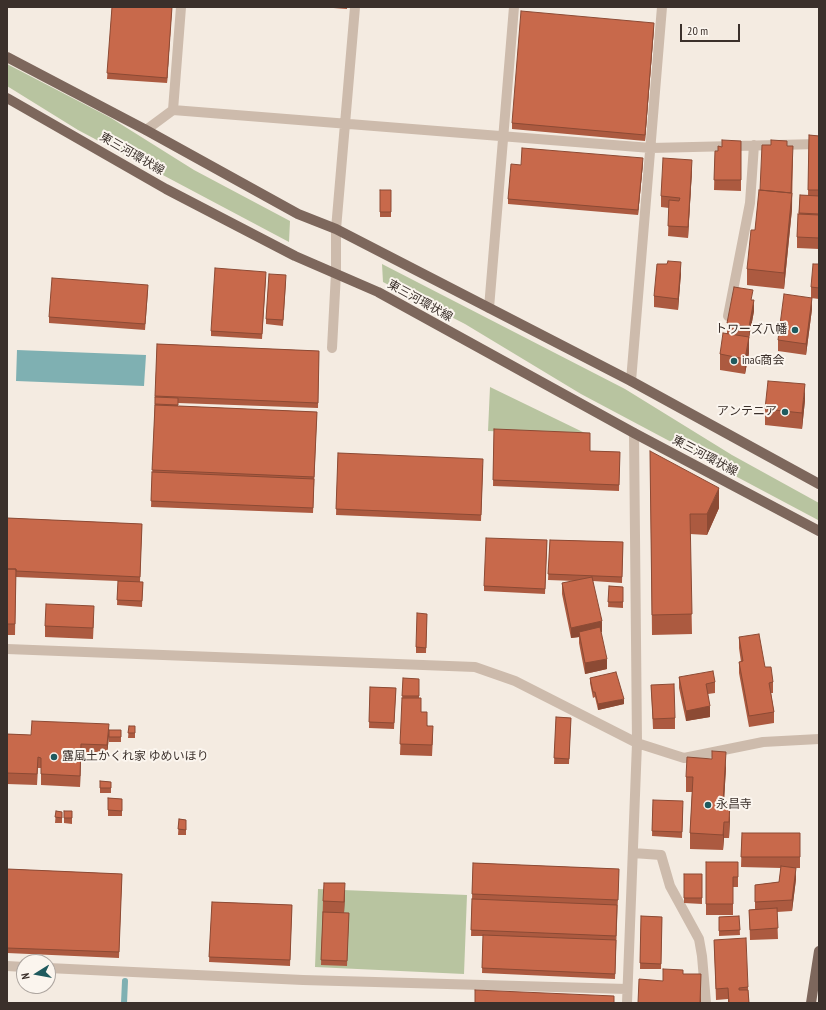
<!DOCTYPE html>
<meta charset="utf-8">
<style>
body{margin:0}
#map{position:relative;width:826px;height:1010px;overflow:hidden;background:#f4ebe1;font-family:"PT Sans Narrow",sans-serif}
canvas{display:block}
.frame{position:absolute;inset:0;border:8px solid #3b302b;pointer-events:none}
.north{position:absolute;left:16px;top:954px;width:40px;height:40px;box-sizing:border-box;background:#fbf5ee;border:1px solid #aea6a0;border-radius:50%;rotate:259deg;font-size:11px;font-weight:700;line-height:16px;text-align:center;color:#3b302b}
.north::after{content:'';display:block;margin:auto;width:14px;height:18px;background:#1f5a5e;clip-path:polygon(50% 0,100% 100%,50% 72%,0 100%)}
.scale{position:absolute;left:680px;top:24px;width:60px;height:18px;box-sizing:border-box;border:2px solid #3b302b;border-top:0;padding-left:5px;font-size:12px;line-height:14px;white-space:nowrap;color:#3b302b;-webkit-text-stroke:3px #fbf5ee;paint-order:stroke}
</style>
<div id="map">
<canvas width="826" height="1010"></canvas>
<div class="frame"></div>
<div class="north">N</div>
<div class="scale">20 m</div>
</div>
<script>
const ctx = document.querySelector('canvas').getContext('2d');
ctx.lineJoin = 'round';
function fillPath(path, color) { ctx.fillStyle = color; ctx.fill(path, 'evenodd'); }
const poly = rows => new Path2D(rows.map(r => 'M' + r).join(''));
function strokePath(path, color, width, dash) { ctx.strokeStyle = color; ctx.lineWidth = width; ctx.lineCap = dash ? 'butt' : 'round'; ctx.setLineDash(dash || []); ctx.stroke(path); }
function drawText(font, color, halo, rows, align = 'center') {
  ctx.font = font + ' "PT Sans Narrow","Noto Sans JP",sans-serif'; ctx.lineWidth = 4; ctx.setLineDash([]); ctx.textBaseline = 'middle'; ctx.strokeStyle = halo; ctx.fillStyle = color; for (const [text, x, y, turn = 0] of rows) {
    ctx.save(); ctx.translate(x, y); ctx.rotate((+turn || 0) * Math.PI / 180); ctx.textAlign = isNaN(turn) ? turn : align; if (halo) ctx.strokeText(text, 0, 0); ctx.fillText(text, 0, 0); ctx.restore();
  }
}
fillPath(poly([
 [7,64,111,118,194,170,290,221,289,242,78,130,7,86],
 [382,264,625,389,732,455,819,503,818,520,581,394,465,324,383,282],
 [490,387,589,435,488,431],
 [318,889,467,895,464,974,315,967]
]), '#b8c4a0');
fillPath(poly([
 [17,350,146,355,144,386,16,381]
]), '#7fb0b2');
strokePath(poly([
 [124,1003,125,981]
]), '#7fb0b2', 6);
strokePath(poly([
 [173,110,181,7],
 [146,130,173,110,651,148,819,144],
 [489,308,514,7],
 [728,316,750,203,754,145],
 [332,348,336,273,336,229,355,7],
 [631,381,662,7],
 [7,649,475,667,515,681,637,743,684,758,763,742,819,739],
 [633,853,661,855,670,886,699,939,702,956,706,1003],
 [7,966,24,967],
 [48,968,303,980,627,989],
 [627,1003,637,743,634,433]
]), '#cdbbac', 10);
strokePath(poly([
 [7,57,146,130,298,214,336,229,631,381,819,484],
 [7,98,166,189,295,256,378,292,634,433,819,531],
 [811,1003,819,951]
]), '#7d675c', 10);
fillPath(poly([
 [112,7,172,7,167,83,107,79],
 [320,7,347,7,347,9],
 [654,28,645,141,512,129,512,123],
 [809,135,819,136,819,249,797,248,797,237,800,195,808,196],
 [741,141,741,191,714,190,715,151,718,151,722,147],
 [787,146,793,157,792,209,784,289,747,285,747,269,755,230,760,190],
 [643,163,638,215,508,204,508,199,521,165],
 [692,170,688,238,668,236,669,208,661,207,661,196],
 [380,190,391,190,391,217,380,217],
 [667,264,681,273,678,310,654,307,654,296],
 [819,264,819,299,811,298,812,309,806,355,778,351,778,340,811,298,811,287],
 [266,277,262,339,211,336,211,331],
 [286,281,283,326,266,324,266,319],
 [148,290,145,330,49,323,49,317],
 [753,300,754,311,749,338,749,353,745,374,720,370,720,354,727,333,727,323],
 [157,344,319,351,318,408,178,403,178,406,317,412,313,513,151,507],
 [805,400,802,429,765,425,765,409],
 [494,429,590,451,620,452,619,491,493,486],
 [650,451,719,508,707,535,690,534,692,634,652,635],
 [338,453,483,465,481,521,336,515],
 [7,518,142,524,140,582,143,582,142,607,117,605,118,581,16,577,15,635,7,635],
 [547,540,545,594,484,591,484,586],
 [550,540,623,542,622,583,593,581,602,632,601,632,607,669,585,674,579,643,579,637,571,638,562,594,562,583,575,581,548,580],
 [609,586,623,587,623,608,608,607],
 [427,614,426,653,416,653,416,647],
 [94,617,93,639,45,637,45,626],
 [739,637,765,667,773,682,773,693,771,693,774,712,774,723,749,727,739,673,739,662,741,662,739,648],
 [679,677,715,682,715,693,708,694,710,717,686,721,679,688],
 [403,678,419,679,419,698,421,712,433,737,432,756,400,755],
 [590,678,624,704,598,710,595,697,593,698,590,683],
 [651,685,675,718,675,729,653,729],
 [370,687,396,688,394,729,369,728],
 [556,717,571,718,569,764,554,764],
 [129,726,135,726,135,738,128,738],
 [109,730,121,730,121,742,109,742],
 [7,734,31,735,109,735,107,756,81,755,80,787,41,785,41,768,38,768,37,785,7,784],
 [726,767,724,802,730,818,729,838,724,838,723,850,690,849,690,833,692,792,686,792,686,777],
 [100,781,111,782,111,793,100,793],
 [108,798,122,799,122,816,108,816],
 [653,800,683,807,682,838,652,836],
 [56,811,62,812,62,823,55,823],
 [64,811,72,811,72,824,64,823],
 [179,819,186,820,186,835,178,835],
 [742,833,800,833,800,868,793,868,796,879,792,911,777,912,778,939,750,940,749,910,755,909,755,885,779,882,781,868,741,867],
 [706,862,738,862,738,887,733,887,733,915,706,915],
 [473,863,619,869,615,979,482,973,483,936,471,936],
 [7,869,122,874,119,958,7,953],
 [684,874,702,874,702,904,684,903],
 [345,894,344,913,349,913,347,966,321,965,323,901],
 [212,902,292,905,290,966,209,962],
 [641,916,662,917,661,969,640,969],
 [739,916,740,935,719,936,719,917],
 [714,940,748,987,749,1003,728,1003,728,999,716,1000]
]), '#ac5a40');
fillPath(poly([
 [172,7,167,83,167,78],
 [654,23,654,28,645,141,645,135],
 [793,146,791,196,792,193,792,209,784,289,784,273],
 [643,158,643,163,638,215,638,210],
 [692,160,692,170,688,238,688,227],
 [681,262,681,273,678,310,678,299],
 [812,298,812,309,806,355,806,344],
 [754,300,754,311,749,338,749,327],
 [749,337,749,353,745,374,745,359],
 [805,384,805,400,802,429,802,413],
 [719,488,719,508,707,535,707,514],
 [602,621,602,632,580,637,579,632,579,637,571,638,571,628],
 [607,659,607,669,585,674,585,663],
 [624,699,624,704,598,710,598,704],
 [710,706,710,717,686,721,686,711],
 [109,724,109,735,107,756,107,745],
 [81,744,81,755,80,787,80,776],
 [726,752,726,767,723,818,723,802],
 [730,803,730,818,729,838,729,822],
 [724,822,724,838,723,850,723,835],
 [796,868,796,879,792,911,792,900],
 [345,883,345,894,344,913,344,902],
 [701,974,701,1003,700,1003]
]), '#8c4a34');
const building = poly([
 [112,7,172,7,167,78,107,73,112,7],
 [521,11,654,23,645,135,512,123,521,11],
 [809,135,819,136,819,190,808,190,809,135],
 [722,140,741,141,741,180,714,180,715,151,718,151,718,146,722,147,722,140],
 [771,140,787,141,787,146,793,146,791,193,760,190,762,145,771,145,771,140],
 [522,148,643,158,638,210,508,199,511,164,521,165,522,148],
 [663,158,692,160,688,227,668,226,669,200,679,201,680,198,661,196,663,158],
 [380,190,391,190,391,212,380,212,380,190],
 [759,190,792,193,784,273,747,269,751,230,755,230,759,190],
 [800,195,819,196,819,214,799,213,800,195],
 [798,214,819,215,819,238,797,237,798,214],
 [668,261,681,262,678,299,654,296,657,264,667,264,668,261],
 [813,264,819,264,819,288,811,287,813,264],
 [215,268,266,272,262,334,211,331,215,268],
 [269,274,286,275,283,320,266,319,269,274],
 [52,278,148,285,145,324,49,317,52,278],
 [734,287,753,290,751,300,754,300,749,327,727,323,734,287],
 [784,294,812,298,806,344,778,340,784,294],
 [723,333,749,337,745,359,720,354,723,333],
 [157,344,319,351,318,403,155,396,157,344],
 [768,381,805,384,802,413,765,409,768,381],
 [155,397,178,398,178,405,155,404,155,397],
 [155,405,317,412,314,477,152,470,155,405],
 [494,429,590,433,590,451,620,452,619,485,493,480,494,429],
 [650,451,719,488,707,514,690,514,692,614,652,615,650,451],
 [338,453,483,459,481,515,336,509,338,453],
 [152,472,314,479,313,508,151,501,152,472],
 [7,518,142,524,140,577,16,571,16,569,7,569,7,518],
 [486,538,547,540,545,589,484,586,486,538],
 [550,540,623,542,622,577,548,574,550,540],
 [7,569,16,569,15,624,7,624,7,569],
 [592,577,602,621,571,628,562,583,592,577],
 [118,581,143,582,142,601,117,600,118,581],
 [609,586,623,587,623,602,608,602,609,586],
 [46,604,94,606,93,628,45,626,46,604],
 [417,613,427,614,426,648,416,647,417,613],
 [600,627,607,659,585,663,579,632,600,627],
 [759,634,765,667,771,667,773,682,769,683,774,712,749,716,739,662,743,661,739,637,759,634],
 [713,671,715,682,706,684,710,706,686,711,679,677,713,671],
 [616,672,624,699,598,704,595,692,593,692,590,678,616,672],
 [403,678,419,679,419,696,402,696,403,678],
 [674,684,675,718,653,719,651,685,674,684],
 [370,687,396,688,394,723,369,722,370,687],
 [402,698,421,698,421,712,427,712,427,726,433,726,432,745,400,744,402,698],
 [556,717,571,718,569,759,554,758,556,717],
 [32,721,109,724,107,745,81,744,80,776,41,774,41,758,38,757,37,774,7,773,7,734,31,735,32,721],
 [129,726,135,726,135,733,128,733,129,726],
 [109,730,121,730,121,737,109,737,109,730],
 [712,751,726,752,723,802,730,803,729,822,724,822,723,835,690,833,693,777,686,777,687,757,712,759,712,751],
 [100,781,111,782,111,788,100,788,100,781],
 [108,798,122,799,122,811,108,810,108,798],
 [653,800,683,801,682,832,652,831,653,800],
 [56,811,62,812,62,818,55,817,56,811],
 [64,811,72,811,72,818,64,818,64,811],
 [179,819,186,820,186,830,178,829,179,819],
 [742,833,800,833,800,857,741,857,742,833],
 [706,862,738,862,738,877,733,877,733,904,706,904,706,862],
 [473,863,619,869,618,900,472,894,473,863],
 [781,866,796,868,792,900,755,902,755,885,779,882,781,866],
 [7,869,122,874,119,952,7,948,7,869],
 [684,874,702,874,702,898,684,898,684,874],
 [324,883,345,883,344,902,323,901,324,883],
 [472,899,617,905,616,936,471,930,472,899],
 [212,902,292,905,290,960,209,957,212,902],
 [777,908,778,928,750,930,749,910,777,908],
 [323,912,349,913,347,961,321,960,323,912],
 [641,916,662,917,661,964,640,963,641,916],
 [739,916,740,930,719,931,719,917,739,916],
 [483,935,616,940,615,974,482,968,483,935],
 [746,938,748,987,739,988,739,990,748,990,749,1003,729,1003,728,988,716,989,714,940,746,938],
 [663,969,683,970,683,974,701,974,700,1003,638,1003,639,979,663,981,663,969],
 [475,990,614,996,614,1003,475,1003,475,990]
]);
fillPath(building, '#c8694b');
strokePath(building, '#8c4a34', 1);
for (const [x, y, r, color] of [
 [795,330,4,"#1f5a5e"],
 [734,361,4,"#1f5a5e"],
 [785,412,4,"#1f5a5e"],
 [54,757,4,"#1f5a5e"],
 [708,805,4,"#1f5a5e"]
]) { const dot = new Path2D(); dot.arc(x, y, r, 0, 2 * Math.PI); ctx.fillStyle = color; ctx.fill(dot); strokePath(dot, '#fbf5ee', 1.5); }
drawText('12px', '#3b302b', '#fbf5ee', [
 ["東三河環状線",132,154,30],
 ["東三河環状線",420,301,29],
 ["東三河環状線",705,456,28]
]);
drawText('12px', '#3b302b', '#fbf5ee', [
 ["トワーズ八幡",787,330,"right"],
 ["inaG商会",742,361],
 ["アンテニア",777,412,"right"],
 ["露風土かくれ家 ゆめいほり",62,757],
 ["永昌寺",716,805]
], 'left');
</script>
